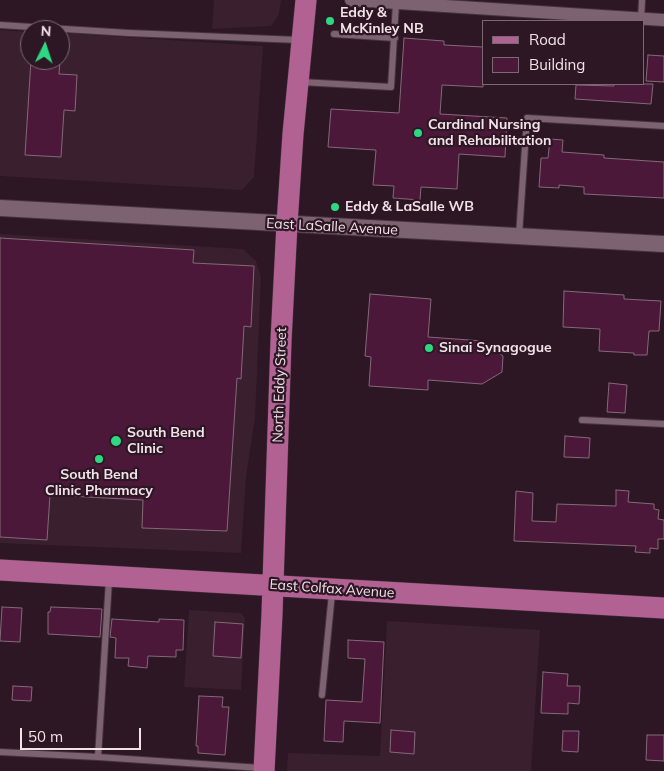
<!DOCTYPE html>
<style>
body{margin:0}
#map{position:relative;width:664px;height:771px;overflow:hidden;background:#2d1724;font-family:Mulish,sans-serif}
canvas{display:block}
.legend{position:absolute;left:482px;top:20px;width:162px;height:65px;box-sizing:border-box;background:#2d1724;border:1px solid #7c6873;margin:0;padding:6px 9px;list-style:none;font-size:15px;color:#f2e2ea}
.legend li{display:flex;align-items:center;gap:10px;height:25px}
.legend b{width:25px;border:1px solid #7c6873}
.north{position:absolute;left:20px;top:20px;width:50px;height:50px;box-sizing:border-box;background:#2d1724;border:1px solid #7c6873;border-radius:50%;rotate:4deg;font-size:14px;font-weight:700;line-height:20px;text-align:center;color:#f2e2ea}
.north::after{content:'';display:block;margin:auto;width:18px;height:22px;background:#2ed883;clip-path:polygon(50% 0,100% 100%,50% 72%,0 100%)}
.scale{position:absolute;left:20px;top:728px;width:121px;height:22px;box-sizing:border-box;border:2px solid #f2e2ea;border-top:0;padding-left:6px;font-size:15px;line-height:18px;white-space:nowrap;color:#f2e2ea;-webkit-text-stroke:4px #2d1724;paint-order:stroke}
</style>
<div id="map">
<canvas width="664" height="771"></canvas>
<ul class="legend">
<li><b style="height:6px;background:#b16292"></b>Road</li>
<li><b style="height:14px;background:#4c1839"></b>Building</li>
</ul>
<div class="north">N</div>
<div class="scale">50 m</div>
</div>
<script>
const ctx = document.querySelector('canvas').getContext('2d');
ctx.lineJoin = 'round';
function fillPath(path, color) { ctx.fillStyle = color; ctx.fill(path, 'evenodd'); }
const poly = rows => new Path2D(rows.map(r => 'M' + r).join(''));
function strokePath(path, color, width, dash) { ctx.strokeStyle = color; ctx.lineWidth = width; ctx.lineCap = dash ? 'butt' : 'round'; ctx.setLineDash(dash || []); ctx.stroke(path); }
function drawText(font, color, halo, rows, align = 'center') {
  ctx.font = font + ' Mulish,sans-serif'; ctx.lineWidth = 4.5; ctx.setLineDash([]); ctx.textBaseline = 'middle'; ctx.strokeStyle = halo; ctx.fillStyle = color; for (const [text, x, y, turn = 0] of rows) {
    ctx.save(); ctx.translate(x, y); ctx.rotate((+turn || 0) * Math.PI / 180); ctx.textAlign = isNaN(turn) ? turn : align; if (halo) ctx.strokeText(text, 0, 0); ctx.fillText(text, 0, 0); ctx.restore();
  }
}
fillPath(poly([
 [214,0,281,0,279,14,271,26,212,29],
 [0,30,30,32,30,60,60,60,60,33,263,46,254,177,242,190,0,176],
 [0,234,243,249,256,261,261,277,255,417,246,477,241,553,0,543],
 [189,610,241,613,245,618,241,690,184,687],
 [387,621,540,630,531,771,287,771,288,753,380,756]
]), '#3a1f2f');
const building = poly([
 [404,38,444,41,444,45,483,47,483,87,442,85,440,114,507,118,505,157,459,154,457,189,421,187,420,200,393,198,394,186,373,185,376,150,328,147,331,109,399,113,404,38],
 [648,55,664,56,664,82,646,81,648,55],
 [31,60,60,61,59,74,77,75,75,111,64,110,61,157,25,155,31,60],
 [614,84,653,84,651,104,575,99,576,85,614,86,614,84],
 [550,139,563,140,562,152,604,155,604,158,664,162,664,198,584,194,584,187,559,185,559,188,539,187,541,158,548,158,550,139],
 [0,238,194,250,193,263,254,266,251,327,244,326,241,379,237,378,227,531,142,528,143,500,50,495,47,540,0,537,0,238],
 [564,291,624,295,624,299,661,301,659,331,649,331,647,355,634,355,634,353,599,351,600,329,563,327,564,291],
 [370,294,431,299,428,337,483,341,503,356,502,372,482,384,428,380,428,390,369,386,371,357,365,356,370,294],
 [609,383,627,385,625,413,607,412,609,383],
 [565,436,590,438,589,458,564,457,565,436],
 [616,490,629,491,628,502,654,504,654,509,659,510,658,519,664,520,664,539,658,539,658,549,650,548,650,553,635,552,636,546,514,541,516,491,533,493,532,521,556,522,557,504,616,506,616,490],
 [2,607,22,608,20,642,0,641,2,607],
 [51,607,102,609,100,637,48,634,48,612,50,612,51,607],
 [112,619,159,622,159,619,184,620,183,650,176,650,176,657,148,656,147,668,128,666,129,658,115,658,116,638,110,637,112,619],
 [215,622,243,624,241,658,213,656,215,622],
 [348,640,384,642,380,723,344,721,343,742,324,741,326,700,362,702,365,659,348,658,348,640],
 [543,672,568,674,567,686,580,686,579,704,568,703,568,714,541,713,543,672],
 [13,686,32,687,31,701,12,700,13,686],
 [199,696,223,697,222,707,229,707,225,755,198,753,198,746,196,746,199,696],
 [391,730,415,732,414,754,390,752,391,730],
 [563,731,579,731,578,752,562,751,563,731],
 [647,735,664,735,664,761,646,760,647,735]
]);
fillPath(building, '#4c1839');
strokePath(building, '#846978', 1);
const service = poly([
 [641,19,642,0],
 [0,25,129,33,298,40],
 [334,34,395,38],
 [301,82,391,87,396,3],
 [519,235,527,118,664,126],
 [582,420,664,424],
 [322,695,332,593],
 [0,752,98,757,261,768],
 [98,757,109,580]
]);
const minor = poly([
 [351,0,664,20]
]);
const tertiary = poly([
 [0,208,664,244]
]);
const primary = poly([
 [0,570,664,608],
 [264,771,272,614,281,341,287,224,293,134,306,0]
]);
strokePath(service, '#45343e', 8);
strokePath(minor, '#45343e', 14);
strokePath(tertiary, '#45343e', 18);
strokePath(primary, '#45343e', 22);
strokePath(service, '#7d6271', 6);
strokePath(minor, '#7d6271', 12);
strokePath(tertiary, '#7d6271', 16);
strokePath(primary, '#b16292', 21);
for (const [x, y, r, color] of [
 [330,21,5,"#2ed883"],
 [418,133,5,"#2ed883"],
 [335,207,5,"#2ed883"],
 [429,348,5,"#2ed883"],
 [116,441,6,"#2ed883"],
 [99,459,5,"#2ed883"]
]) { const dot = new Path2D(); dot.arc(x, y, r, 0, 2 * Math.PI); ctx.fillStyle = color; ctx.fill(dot); strokePath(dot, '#2d1724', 2); }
drawText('bold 14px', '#f2e2ea', '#2d1724', [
 ["Eddy &",340,13],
 ["McKinley NB",340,29],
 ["Cardinal Nursing",428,125],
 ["and Rehabilitation",428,141],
 ["Eddy & LaSalle WB",345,207],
 ["Sinai Synagogue",439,348],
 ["South Bend",127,433],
 ["Clinic",127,449],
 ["South Bend",99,475,"center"],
 ["Clinic Pharmacy",99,491,"center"]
], 'left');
drawText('14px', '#f2e2ea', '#2d1724', [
 ["East LaSalle Avenue",332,227,3],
 ["North Eddy Street",280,385,-88],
 ["East Colfax Avenue",332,589,4]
]);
</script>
